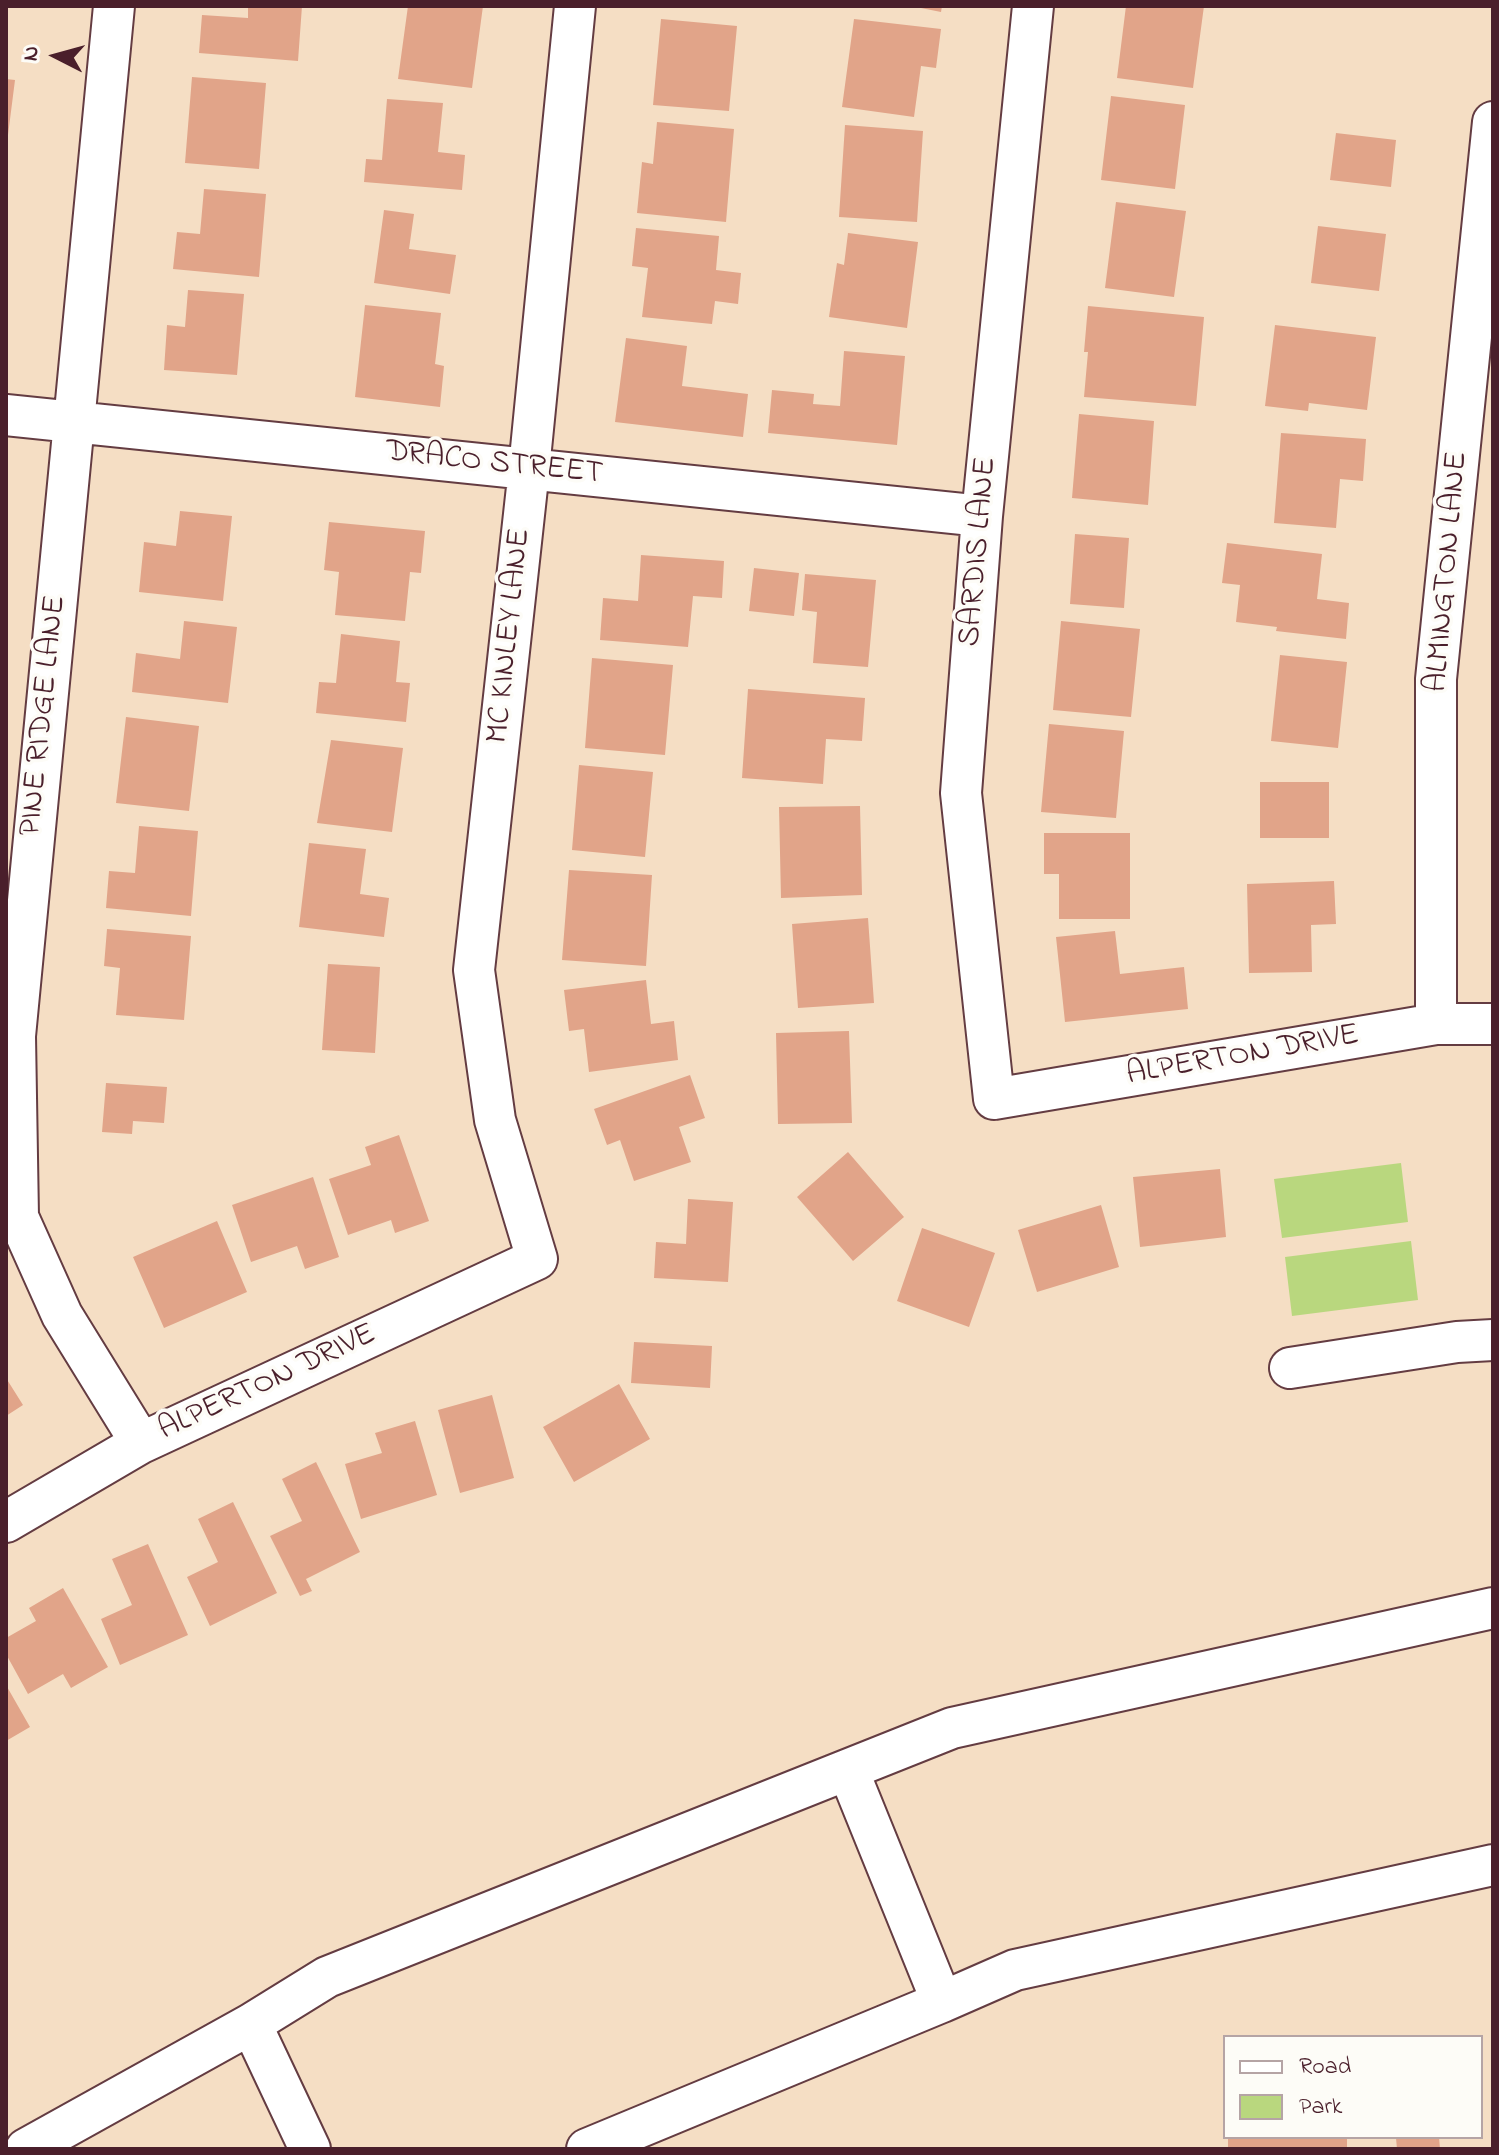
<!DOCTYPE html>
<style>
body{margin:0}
#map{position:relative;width:1499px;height:2155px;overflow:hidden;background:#f5dec4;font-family:"Indie Flower",sans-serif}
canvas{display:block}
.frame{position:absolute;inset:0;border:8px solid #4a1f2b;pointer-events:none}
.legend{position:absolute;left:1223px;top:2035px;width:260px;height:104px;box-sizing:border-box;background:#fdfcf7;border:2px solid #b5a4a5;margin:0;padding:10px 14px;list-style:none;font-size:24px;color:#4a1f2b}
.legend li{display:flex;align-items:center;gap:16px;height:40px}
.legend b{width:40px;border:2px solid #b5a4a5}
.north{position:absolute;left:16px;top:16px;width:80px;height:80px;-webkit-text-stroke:6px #fdfcf7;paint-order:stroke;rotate:276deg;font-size:22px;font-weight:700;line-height:32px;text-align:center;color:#4a1f2b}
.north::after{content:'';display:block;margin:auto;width:28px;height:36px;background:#4a1f2b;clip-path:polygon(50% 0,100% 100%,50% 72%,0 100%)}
</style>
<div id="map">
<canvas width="1499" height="2155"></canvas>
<div class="frame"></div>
<ul class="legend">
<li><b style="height:10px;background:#fff"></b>Road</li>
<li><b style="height:22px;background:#b9d77e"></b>Park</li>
</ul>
<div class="north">N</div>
</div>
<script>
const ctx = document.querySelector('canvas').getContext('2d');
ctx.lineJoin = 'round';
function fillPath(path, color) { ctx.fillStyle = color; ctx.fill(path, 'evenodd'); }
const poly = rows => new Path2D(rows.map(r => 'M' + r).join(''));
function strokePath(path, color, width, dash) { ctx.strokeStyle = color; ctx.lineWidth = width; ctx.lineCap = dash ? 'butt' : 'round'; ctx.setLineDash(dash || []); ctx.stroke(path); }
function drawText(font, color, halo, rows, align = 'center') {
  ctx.font = font + ' "Indie Flower",sans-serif'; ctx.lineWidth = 7; ctx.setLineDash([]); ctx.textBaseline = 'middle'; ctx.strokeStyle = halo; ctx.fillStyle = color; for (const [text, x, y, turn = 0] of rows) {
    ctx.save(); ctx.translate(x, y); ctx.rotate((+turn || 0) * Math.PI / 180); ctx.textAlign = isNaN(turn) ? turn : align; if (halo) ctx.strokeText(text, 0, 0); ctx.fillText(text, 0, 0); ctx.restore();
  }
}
fillPath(poly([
 [1401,1163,1408,1222,1282,1238,1274,1179],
 [1411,1241,1418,1300,1292,1316,1285,1257]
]), '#b9d77e');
fillPath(poly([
 [248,6,302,6,298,61,199,53,202,15,248,18],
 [408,6,483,6,472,88,398,79],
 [911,6,942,6,941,12],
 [1126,6,1204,6,1193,88,1117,78],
 [661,19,737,26,729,111,653,105],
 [854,19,941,29,936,68,921,66,914,117,842,107],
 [192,77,266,83,259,169,185,163],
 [6,79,15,80,8,135,6,135],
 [1111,96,1185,105,1175,189,1101,180],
 [387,99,443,103,438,152,465,155,462,190,364,182,366,159,382,160],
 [657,122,734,129,726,222,637,213,642,162,653,164],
 [845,125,923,131,917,222,839,217],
 [1336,133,1396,140,1391,187,1330,180],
 [204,189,266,194,259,277,173,269,177,232,200,234],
 [1116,202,1186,211,1174,297,1105,288],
 [384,210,414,214,409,249,456,255,450,294,374,283],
 [1318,226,1386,234,1379,291,1311,283],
 [636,228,719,236,716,270,741,273,738,304,715,301,712,324,642,317,648,268,632,266],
 [848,233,918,242,907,328,829,317,837,263,844,265],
 [188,290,244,294,237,375,164,370,167,325,185,327],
 [365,305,441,313,435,364,444,366,440,407,355,397],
 [1088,306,1204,317,1196,406,1084,397,1088,352,1084,352],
 [1275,325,1376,337,1367,410,1309,403,1308,411,1265,406],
 [626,338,687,346,682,386,748,394,743,437,615,422],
 [844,351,905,356,897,445,768,433,772,390,814,394,813,404,840,406],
 [1079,414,1154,421,1148,505,1072,498],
 [1281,433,1366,439,1363,481,1340,479,1336,528,1274,523],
 [180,511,232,516,223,601,139,592,144,542,176,546],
 [329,522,425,531,421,573,410,572,405,621,335,615,339,572,324,570],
 [1075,534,1129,538,1124,608,1070,604],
 [1227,543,1322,554,1317,599,1349,603,1346,639,1276,631,1277,627,1236,622,1240,585,1222,583],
 [641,555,724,561,722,598,693,596,688,647,600,640,603,598,638,601],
 [754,568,799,573,794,616,749,611],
 [805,574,876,580,868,667,813,663,817,612,802,610],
 [184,621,237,627,228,703,132,692,136,653,180,659],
 [1061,621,1140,629,1131,717,1053,710],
 [341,634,400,641,396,682,410,683,406,722,316,713,319,682,336,683],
 [1280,655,1347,662,1338,748,1271,741],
 [592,658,673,665,665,755,585,748],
 [748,689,865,698,862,741,826,739,823,784,742,778],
 [126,717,199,726,189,811,116,803],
 [1049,724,1124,731,1116,818,1041,812],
 [331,740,403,748,392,832,317,823],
 [579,765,653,772,645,857,572,850],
 [1260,782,1329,782,1329,838,1260,838],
 [860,806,862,895,781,898,779,807],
 [139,826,198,831,191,916,106,908,109,871,135,873],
 [1044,833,1130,833,1130,919,1059,919,1059,874,1044,874],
 [309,843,366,849,360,894,389,898,384,937,299,927],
 [569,870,652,875,646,966,562,960],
 [1334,881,1336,924,1311,925,1312,972,1249,973,1247,884],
 [868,918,874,1003,798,1008,792,924],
 [107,929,191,936,184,1020,116,1015,120,968,104,966],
 [1115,931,1120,974,1184,967,1188,1009,1065,1022,1056,937],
 [328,964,380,967,375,1053,322,1050],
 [646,980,651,1024,674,1021,678,1060,589,1072,584,1029,569,1031,564,990],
 [849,1031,852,1123,778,1124,776,1033],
 [690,1075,705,1118,679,1127,691,1162,634,1181,620,1140,607,1145,594,1109],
 [106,1083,167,1087,164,1123,133,1121,132,1134,102,1132],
 [399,1135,429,1221,395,1233,391,1220,348,1235,329,1179,371,1165,365,1147],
 [848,1152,904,1217,853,1261,797,1197],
 [1220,1169,1226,1237,1140,1247,1133,1177],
 [313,1177,339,1257,305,1269,297,1246,251,1262,232,1205],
 [688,1199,733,1202,728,1282,654,1278,656,1242,686,1244],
 [1101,1205,1119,1267,1037,1292,1018,1230],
 [217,1221,247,1292,164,1328,133,1257],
 [922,1228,995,1253,969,1327,897,1301],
 [634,1342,712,1346,710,1388,631,1383],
 [6,1378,23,1405,6,1416],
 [619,1384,650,1439,574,1482,543,1427],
 [492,1395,514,1478,460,1493,438,1410],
 [415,1421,437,1495,361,1519,345,1464,382,1453,375,1433],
 [316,1462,360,1552,306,1579,312,1591,300,1596,270,1536,302,1521,282,1479],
 [233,1502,277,1593,210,1626,187,1577,218,1562,198,1519],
 [148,1544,188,1635,120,1665,101,1619,132,1605,112,1559],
 [63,1588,108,1667,71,1688,63,1674,28,1694,6,1654,6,1638,36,1621,29,1608],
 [6,1685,30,1727,6,1741],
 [1228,2137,1347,2137,1347,2149,1228,2149],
 [1439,2137,1440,2149,1397,2149,1396,2138]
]), '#e1a489');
const minor = poly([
 [114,6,15,1036,18,1217,62,1315,141,1443],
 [1033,6,982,516,961,793,994,1099,1436,1024,1493,1024],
 [6,415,982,516],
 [1436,1024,1436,679,1493,122],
 [1290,1368,1457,1342,1493,1340],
 [6,1522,141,1443,537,1259,495,1120,474,970,529,469,575,6],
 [942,2002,1015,1970,1493,1865],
 [251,2024,310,2149],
 [26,2149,251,2024,327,1977,952,1728,1493,1608],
 [587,2149,942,2002,848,1770]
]);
strokePath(minor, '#643c42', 44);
strokePath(minor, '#fff', 40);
drawText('32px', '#4a1f2b', '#fdfcf7', [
 ["DRACO STREET",494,465,6],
 ["SARDIS LANE",980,552,-85],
 ["ALMINGTON LANE",1449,572,-85],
 ["MC KINLEY LANE",511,636,-84],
 ["PINE RIDGE LANE",45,716,-84],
 ["ALPERTON DRIVE",1243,1057,-10],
 ["ALPERTON DRIVE",268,1384,-25]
]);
</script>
